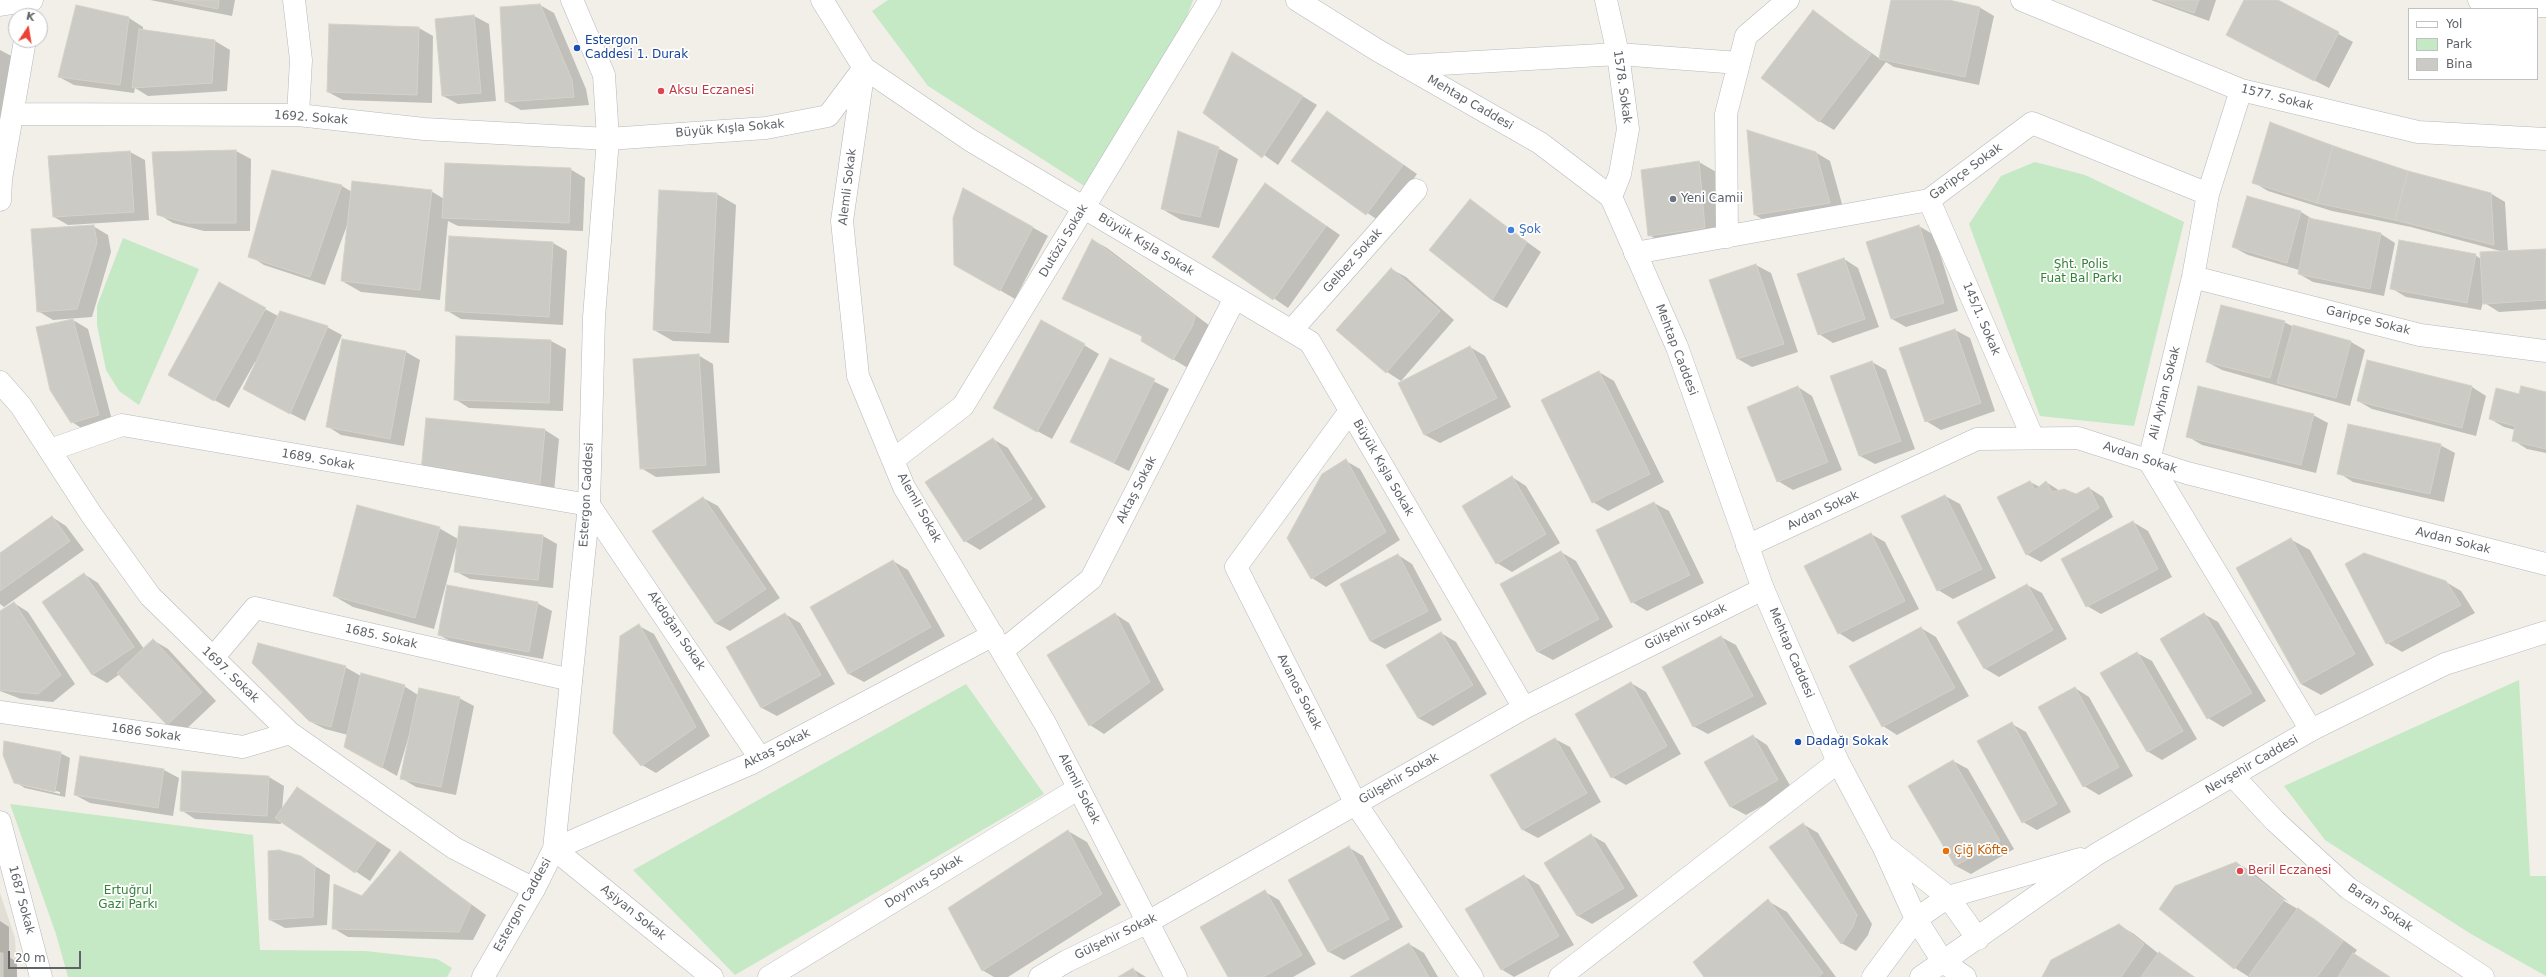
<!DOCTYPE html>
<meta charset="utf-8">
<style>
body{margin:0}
#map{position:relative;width:2546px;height:977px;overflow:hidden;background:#f1efe8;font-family:"DejaVu Sans",sans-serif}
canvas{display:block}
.legend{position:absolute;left:2408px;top:8px;width:130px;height:72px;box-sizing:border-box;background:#fff;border:1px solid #bfc1c3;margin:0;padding:5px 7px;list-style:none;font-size:12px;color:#5f6368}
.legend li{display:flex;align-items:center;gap:8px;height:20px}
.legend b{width:20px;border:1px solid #bfc1c3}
.north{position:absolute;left:8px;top:8px;width:40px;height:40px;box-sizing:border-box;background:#fff;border:1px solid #bfc1c3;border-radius:50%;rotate:12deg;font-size:11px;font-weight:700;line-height:16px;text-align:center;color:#5f6368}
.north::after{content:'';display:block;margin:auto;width:14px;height:18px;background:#ea4335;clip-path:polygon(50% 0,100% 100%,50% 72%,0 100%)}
.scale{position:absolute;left:8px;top:951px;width:73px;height:18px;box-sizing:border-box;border:2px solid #5f6368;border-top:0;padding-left:5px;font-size:12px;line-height:14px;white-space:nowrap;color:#5f6368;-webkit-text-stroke:3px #fff;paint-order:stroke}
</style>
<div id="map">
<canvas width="2546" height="977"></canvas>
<ul class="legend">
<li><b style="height:5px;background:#fff"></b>Yol</li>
<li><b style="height:11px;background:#c5e8c5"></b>Park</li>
<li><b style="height:11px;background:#cccac5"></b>Bina</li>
</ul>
<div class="north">K</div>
<div class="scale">20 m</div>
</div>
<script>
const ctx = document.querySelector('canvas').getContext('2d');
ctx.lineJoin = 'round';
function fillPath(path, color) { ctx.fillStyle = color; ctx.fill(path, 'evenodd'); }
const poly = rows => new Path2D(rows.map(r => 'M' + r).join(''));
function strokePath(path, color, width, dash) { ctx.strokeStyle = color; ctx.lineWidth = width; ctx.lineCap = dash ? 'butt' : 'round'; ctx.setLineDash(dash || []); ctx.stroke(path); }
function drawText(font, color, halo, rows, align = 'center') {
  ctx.font = font + ' "DejaVu Sans",sans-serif'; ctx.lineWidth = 3.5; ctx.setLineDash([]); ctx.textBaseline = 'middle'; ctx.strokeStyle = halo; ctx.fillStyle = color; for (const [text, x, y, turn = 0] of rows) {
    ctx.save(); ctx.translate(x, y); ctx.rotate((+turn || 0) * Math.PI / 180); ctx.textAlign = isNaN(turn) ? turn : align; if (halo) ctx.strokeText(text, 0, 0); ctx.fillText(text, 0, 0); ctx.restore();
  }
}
fillPath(poly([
 [0,893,15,938,17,977,0,977]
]), '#e1ded6');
fillPath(poly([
 [888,0,1193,0,1171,60,1086,187,928,86,872,11],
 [2035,162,2085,175,2184,222,2134,426,2040,416,1969,224,2001,176],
 [123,238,199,269,139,405,119,391,106,370,97,325,97,306],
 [2519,680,2530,876,2546,876,2546,976,2471,934,2325,840,2284,786],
 [966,684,1044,794,735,975,633,870],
 [10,804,253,835,260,950,365,951,437,959,452,968,447,977,68,977,56,934]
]), '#c5e8c5');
fillPath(poly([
 [150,0,235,0,232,16],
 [1892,0,1944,0,1979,7,1994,16,1979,85,1894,67,1886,62,1834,130,1819,121,1813,11,1880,59],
 [2151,0,2216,0,2209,21],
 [2245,0,2276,0,2353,42,2329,88,2242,43],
 [540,5,554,13,586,89,589,105,521,110,506,102],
 [474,16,489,24,496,101,458,104,443,96],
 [129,18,143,27,143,30,215,41,230,50,227,91,148,96,135,88,134,93,74,85,59,77],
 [419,28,433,36,432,103,343,100,328,92],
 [0,50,17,59,0,130],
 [1247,62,1317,105,1278,165,1204,112],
 [1328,112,1417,174,1382,223,1292,161],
 [2271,123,2407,172,2490,193,2505,202,2508,252,2546,250,2546,309,2499,312,2483,302,2481,310,2406,297,2391,288,2475,255,2481,259,2504,252,2411,227,2332,211,2268,191,2253,182],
 [1218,148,1238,159,1219,228,1181,220,1162,209],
 [236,151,251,159,250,231,204,231,173,223,158,214,153,153],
 [130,152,145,160,149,220,68,225,54,217,50,157],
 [1815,152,1830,161,1844,211,1769,223,1755,215],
 [1699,162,1718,173,1724,239,1668,246,1649,235],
 [570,169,585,178,583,231,458,226,448,221,440,300,361,292,342,281,349,220,325,285,264,265,250,256,273,171,342,186,352,192,431,191,444,199],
 [1266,184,1340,235,1288,308,1214,257],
 [964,189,1048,236,1015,299,955,264],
 [717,194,736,205,729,343,673,341,654,330],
 [2248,197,2301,212,2316,221,2381,234,2395,243,2384,296,2313,282,2299,274,2299,270,2248,255,2233,247],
 [1470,201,1541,252,1507,308,1492,300],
 [93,226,108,235,111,252,92,317,53,320,38,311],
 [1919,226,1934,235,1958,311,1906,327,1892,319],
 [1093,240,1107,248,1210,326,1188,368,1142,341,1143,337,1063,299],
 [553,243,567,251,563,325,461,319,446,310],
 [1844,259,1858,268,1879,327,1833,343,1819,334],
 [1756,265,1771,273,1798,352,1752,367,1738,359],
 [1391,269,1406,277,1454,320,1401,381,1387,372],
 [265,309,278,316,327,327,342,335,305,421,259,397,255,362,229,408,183,383],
 [73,320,88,329,113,424,86,431,72,422],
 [2284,322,2292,326,2351,342,2365,350,2350,406,2222,370,2207,362],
 [1955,330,1970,338,1995,411,1941,430,1926,421],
 [551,341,566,349,563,411,469,408,455,399],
 [1084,345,1099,354,1052,439,1009,416],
 [1470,347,1485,356,1511,407,1440,443,1425,435,1399,384],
 [406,352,420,360,404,446,341,435,327,426],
 [698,355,713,364,720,473,656,477,641,468],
 [1111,360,1169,389,1129,471,1071,442],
 [2368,361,2472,387,2486,396,2476,436,2372,409,2358,401],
 [1872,362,1886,370,1915,449,1875,464,1860,456],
 [1599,372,1614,381,1664,482,1608,511,1593,502],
 [1798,387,1812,396,1842,470,1793,490,1778,481],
 [2546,393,2546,453,2527,449,2513,440,2515,430,2504,427,2490,419,2520,395],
 [2313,415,2328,423,2316,473,2202,445,2187,436],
 [545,430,559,439,554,492,436,480],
 [993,439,1008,448,1046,507,980,550,965,541,927,482],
 [2440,445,2455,453,2444,502,2353,482,2339,473],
 [1346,461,1360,469,1400,540,1326,587,1312,578],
 [1512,477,1526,486,1560,543,1512,572,1497,563],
 [2030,482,2040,487,2046,482,2060,491,2076,495,2089,488,2103,497,2113,517,2041,562,2026,554],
 [1945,496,1960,504,1996,578,1953,599,1938,590,1902,517],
 [703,498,718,506,780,598,730,631,715,623],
 [1654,503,1669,511,1704,583,1647,611,1632,602],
 [52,517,66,526,84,550,4,607,0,604,0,554],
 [2133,522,2148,531,2172,577,2101,614,2087,606],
 [439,528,458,539,543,536,557,544,553,588,470,579,455,571,456,547,434,629,353,607,334,596],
 [1871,534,1885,542,1919,609,1853,642,1839,633],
 [2290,539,2310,550,2374,665,2321,695,2301,684],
 [1561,552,1576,561,1613,627,1553,660,1538,652,1501,585],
 [1398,555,1412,564,1442,620,1385,649,1370,641],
 [893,561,908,570,945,636,864,682,849,674,811,607],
 [84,574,98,583,144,649,153,640,168,649,216,701,182,733,167,724,120,674,107,683,93,675],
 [2446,582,2461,591,2475,613,2402,652,2387,643],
 [2027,585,2042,593,2067,639,1999,677,1984,668],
 [14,603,28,612,75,684,53,702,21,699,0,691,0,612],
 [537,603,552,611,543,659,454,643,439,635],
 [785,614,800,623,835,684,777,716,762,708,727,647],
 [1115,614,1129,623,1164,690,1104,734,1090,725],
 [2204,614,2218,622,2266,701,2223,727,2208,718,2161,639],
 [639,626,654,634,710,736,656,773,642,765],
 [1921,628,1936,637,1969,696,1897,735,1883,726],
 [1441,633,1456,642,1487,694,1433,726,1418,718],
 [1721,637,1736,645,1767,704,1708,734,1693,726,1663,667],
 [2137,653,2152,661,2197,739,2162,760,2147,751],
 [345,667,361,676,404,686,418,695,459,698,474,706,456,795,416,787,401,778,411,729,397,776,360,755,348,735,325,729,309,721],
 [1631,683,1646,692,1681,754,1626,785,1612,777],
 [2075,688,2089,697,2133,776,2099,795,2084,786],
 [2012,724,2026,732,2071,812,2037,830,2023,822],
 [1753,736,1767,745,1792,789,1746,815,1731,807,1706,763],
 [1555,739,1570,747,1601,802,1538,838,1523,830,1492,775],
 [60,753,70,758,65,797,25,788,15,782],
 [22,783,60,792,60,794,22,785],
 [80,757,164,770,179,778,173,816,90,803,75,795],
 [1953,761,1968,769,2014,849,1971,874,1956,866,1910,786],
 [183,772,269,777,284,786,282,810,297,788,391,850,370,881,281,821,281,824,195,819,181,810],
 [1803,824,1818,833,1872,924,1868,935,1856,951,1841,943],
 [1068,831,1087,842,1121,905,1008,977,994,977,982,970],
 [1591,835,1605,843,1638,896,1592,924,1578,916,1545,863],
 [1348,847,1363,856,1403,927,1344,960,1329,952,1289,881],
 [400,852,486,915,473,940,348,937,333,928],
 [300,857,330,875,327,925,285,928,270,920],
 [2236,863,2251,871,2289,902,2280,897,2279,898,2313,918,2357,950,2354,954,2390,977,2249,977,2235,968,2160,909],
 [1524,876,1539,885,1574,945,1514,977,1501,969],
 [1265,892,1279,900,1316,964,1293,977,1230,977],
 [1768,901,1787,912,1836,977,1706,977],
 [0,921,9,927,9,957,17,962,17,977,0,977],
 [2119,925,2134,934,2159,954,2195,977,2043,977],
 [1409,944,1424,953,1438,977,1352,977],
 [1133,969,1146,977,1120,977]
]), '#0003');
const building = poly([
 [174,0,219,0,218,9,174,0],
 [1891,0,1949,0,1980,7,1965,77,1879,59,1891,0],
 [2157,0,2199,0,2194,13,2157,0],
 [2244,0,2278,0,2339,32,2314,81,2226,35,2244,0],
 [540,4,572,80,574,97,505,102,500,7,540,4],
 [76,5,129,17,120,85,58,77,76,5],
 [1813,10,1871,54,1819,122,1761,78,1813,10],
 [474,15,481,93,442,96,435,19,474,15],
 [329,24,419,27,417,95,327,92,329,24],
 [139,29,215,40,212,83,132,88,139,29],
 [1232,52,1303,96,1262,158,1203,113,1232,52],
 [1327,111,1403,165,1366,215,1291,161,1327,111],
 [2270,122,2333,146,2317,203,2252,183,2270,122],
 [1747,130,1816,152,1830,203,1754,215,1747,130],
 [1178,131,1219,147,1200,217,1161,209,1178,131],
 [2333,146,2408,171,2395,220,2317,203,2333,146],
 [236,150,236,223,188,223,157,215,152,152,236,150],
 [130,151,134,212,53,217,48,156,130,151],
 [1699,161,1705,228,1648,236,1641,170,1699,161],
 [445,163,571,168,569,223,442,218,445,163],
 [272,170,342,185,310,277,248,257,272,170],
 [2408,171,2491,193,2494,245,2395,220,2408,171],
 [352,181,432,190,420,290,341,281,352,181],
 [1265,183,1326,226,1273,300,1212,257,1265,183],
 [963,188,1033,227,1000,291,954,265,953,218,963,188],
 [659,190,717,193,710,333,653,330,659,190],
 [2247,196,2301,211,2287,263,2232,247,2247,196],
 [1470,199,1527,242,1492,300,1429,250,1470,199],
 [2309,218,2381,233,2370,289,2298,274,2309,218],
 [94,225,97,243,77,309,37,312,31,229,94,225],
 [1919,225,1944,303,1891,319,1866,242,1919,225],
 [449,236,553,242,549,317,445,311,449,236],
 [1092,239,1195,316,1193,325,1173,360,1141,341,1142,336,1062,299,1092,239],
 [2399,240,2476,254,2467,303,2390,289,2399,240],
 [2546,249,2546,300,2483,304,2480,252,2546,249],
 [1844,258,1865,319,1818,335,1797,274,1844,258],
 [1756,264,1784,344,1737,359,1709,280,1756,264],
 [1391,268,1440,311,1386,373,1336,330,1391,268],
 [219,282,266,308,214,401,168,375,219,282],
 [2221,305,2285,321,2270,378,2206,362,2221,305],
 [280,311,328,326,290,414,243,389,280,311],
 [73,319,99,415,71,423,50,390,36,327,73,319],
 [1041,320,1085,344,1037,432,993,408,1041,320],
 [2293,325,2351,341,2336,398,2277,383,2293,325],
 [1955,329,1981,403,1925,422,1899,348,1955,329],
 [456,336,551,340,549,403,454,400,456,336],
 [342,339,406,351,390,439,326,427,342,339],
 [1470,346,1497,398,1424,435,1398,383,1470,346],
 [699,354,706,465,640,469,633,359,699,354],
 [1110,358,1155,379,1114,463,1070,442,1110,358],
 [2367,360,2472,386,2462,428,2357,401,2367,360],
 [1872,361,1901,441,1859,456,1830,376,1872,361],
 [1599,371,1650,474,1592,503,1541,400,1599,371],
 [1798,386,1828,462,1777,482,1747,407,1798,386],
 [2198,386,2314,414,2301,465,2186,437,2198,386],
 [2521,386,2546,392,2546,449,2512,441,2515,426,2489,419,2496,388,2519,394,2521,386],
 [426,418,545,429,540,484,421,472,426,418],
 [2348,424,2441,444,2430,494,2337,474,2348,424],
 [993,438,1032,499,964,542,925,482,993,438],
 [1346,459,1386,532,1311,579,1287,538,1322,474,1346,459],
 [1512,476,1546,534,1496,564,1462,506,1512,476],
 [2030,481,2035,490,2046,481,2052,492,2064,489,2076,494,2089,487,2099,508,2026,555,1997,497,2030,481],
 [1945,495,1982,569,1937,591,1901,516,1945,495],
 [703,497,766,589,715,623,652,531,703,497],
 [1654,502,1690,575,1631,603,1596,530,1654,502],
 [357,505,440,527,415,618,333,596,357,505],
 [52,516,70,541,0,591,0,553,52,516],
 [2133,521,2158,569,2086,607,2061,559,2133,521],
 [459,526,543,535,538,580,454,572,459,526],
 [1871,533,1905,601,1838,634,1804,566,1871,533],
 [2291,538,2355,654,2301,684,2236,568,2291,538],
 [1561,551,1599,619,1537,652,1500,584,1561,551],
 [2364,553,2446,581,2461,605,2386,644,2345,564,2364,553],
 [1398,554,1428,611,1370,641,1340,584,1398,554],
 [893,560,931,627,848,674,810,607,893,560],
 [84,573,134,647,92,675,42,602,84,573],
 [2027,584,2053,630,1984,669,1957,622,2027,584],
 [447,585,538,602,529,652,438,635,447,585],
 [14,602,61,675,38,694,0,690,0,611,14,602],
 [785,613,821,675,761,708,726,647,785,613],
 [1115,613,1150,682,1089,726,1047,655,1115,613],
 [2204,613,2252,693,2207,719,2160,639,2204,613],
 [639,624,696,727,641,766,613,733,620,636,639,624],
 [1921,627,1955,688,1882,727,1849,666,1921,627],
 [1441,632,1473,685,1418,718,1386,665,1441,632],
 [1721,636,1753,696,1693,727,1662,667,1721,636],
 [153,639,202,692,167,725,117,673,153,639],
 [258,643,346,666,331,727,309,721,252,663,258,643],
 [2137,652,2183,731,2147,752,2100,673,2137,652],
 [361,673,405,685,382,768,344,747,361,673],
 [1631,682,1667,746,1611,778,1575,714,1631,682],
 [2075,687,2119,767,2083,787,2038,707,2075,687],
 [419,688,460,697,441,787,400,779,419,688],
 [2012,722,2057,804,2022,823,1977,741,2012,722],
 [1753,735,1778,780,1730,807,1704,762,1753,735],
 [1555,738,1587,793,1522,830,1490,775,1555,738],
 [4,741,61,752,55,792,14,783,3,755,4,741],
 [80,756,164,769,158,808,74,795,80,756],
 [1953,760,2000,841,1955,866,1908,786,1953,760],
 [182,771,269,776,267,816,180,811,182,771],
 [297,787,377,841,355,873,275,818,297,787],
 [1803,823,1857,915,1853,927,1841,944,1769,847,1803,823],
 [1068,830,1102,894,982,971,948,908,1068,830],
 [1591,834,1624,888,1577,916,1544,863,1591,834],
 [1349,846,1389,919,1328,952,1288,880,1349,846],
 [279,850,301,856,315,866,313,917,269,920,268,851,279,850],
 [400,851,471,905,459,932,332,929,334,884,362,896,400,851],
 [2236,862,2284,900,2234,969,2159,909,2175,886,2236,862],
 [1524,875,1559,936,1501,970,1465,909,1524,875],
 [1265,890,1302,955,1263,977,1228,977,1200,927,1265,890],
 [1768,899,1823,973,1818,977,1704,977,1693,962,1768,899],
 [2298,908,2343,941,2317,977,2251,977,2249,975,2298,908],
 [2119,924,2144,944,2121,977,2042,977,2051,960,2119,924],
 [1409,943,1429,977,1350,977,1409,943],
 [2159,952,2194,977,2141,977,2159,952],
 [0,953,3,953,3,977,0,977,0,953],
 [2353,953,2390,977,2338,977,2353,953],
 [1133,968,1138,977,1118,977,1133,968]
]);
fillPath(building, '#cccac5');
strokePath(building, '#d6d1c6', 1);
const minor = poly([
 [294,0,301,60,298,115],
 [822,0,864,68,842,221,858,376,904,487,1046,725,1176,977],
 [1606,0,1618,54,1628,129,1620,174,1611,197],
 [2022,0,2241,90,2418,132,2546,139],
 [2479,0,2499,7,2546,6],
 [0,5,32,0],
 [1405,66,1618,54,1739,63],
 [2241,90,2208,194,2193,277,2149,461,2311,730],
 [13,114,298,115,424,129,608,139,766,128,828,116,864,68,970,140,1310,342,1524,708],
 [0,200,1,179,25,40],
 [1929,200,2033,438],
 [1727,237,1726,114,1746,36,1788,0],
 [1635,253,1929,200,2032,123,2208,194],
 [2193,277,2420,335,2546,351],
 [1291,331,1416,190],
 [0,382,21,406,91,514,150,596,290,733,454,848,534,889],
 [1350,411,1236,567,1356,804,1472,977],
 [50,450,122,425,589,505,760,758],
 [893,460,963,406,1210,0],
 [1747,546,1977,439,2078,438,2187,473,2546,564],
 [1002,651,1091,579,1235,298],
 [213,658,255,608,571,680],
 [0,712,243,747,290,733],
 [2234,777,2275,821,2348,888,2483,977],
 [1943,962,1965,977],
 [712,977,554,849,750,764,993,635],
 [769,977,1079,788],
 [1040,977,1067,961,1148,922,1524,708,1763,589],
 [1560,977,1838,762]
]);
const tertiary = poly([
 [0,822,41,977],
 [483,977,534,889,554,849,589,505,594,317,608,139,604,75,572,0]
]);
const secondary = poly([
 [1297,0,1377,50,1540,143,1611,197,1677,347,1763,589,1838,762,1883,846,1916,919,1943,962],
 [1886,848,1948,897,1978,939],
 [1873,977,1916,919,1948,897,2080,859],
 [1921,977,2097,854,2311,730,2445,664,2546,632]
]);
strokePath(minor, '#b5b8bc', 23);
strokePath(tertiary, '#b5b8bc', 23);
strokePath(secondary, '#b6babf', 23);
strokePath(minor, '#fff', 22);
strokePath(tertiary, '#fff', 22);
strokePath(secondary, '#fff', 22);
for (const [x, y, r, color] of [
 [577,48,4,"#1a4fb4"],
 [661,91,4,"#e0444e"],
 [1673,199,4,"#6b7280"],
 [1511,230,4,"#3f7fe0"],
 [1798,742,4,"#1a4fb4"],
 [1946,851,4,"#e8710a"],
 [2240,871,4,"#e0444e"]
]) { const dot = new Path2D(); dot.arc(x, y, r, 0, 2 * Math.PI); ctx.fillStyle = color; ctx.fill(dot); strokePath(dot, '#fff', 1.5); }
drawText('12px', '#164399', '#fff', [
 ["Estergon",585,41],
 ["Caddesi 1. Durak",585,55],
 ["Dadağı Sokak",1806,742]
], 'left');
drawText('12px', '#5f6368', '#fff', [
 ["1578. Sokak",1622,87,82],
 ["1577. Sokak",2277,98,14],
 ["Mehtap Caddesi",1470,103,30],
 ["1692. Sokak",311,118,4],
 ["Büyük Kışla Sokak",730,129,-5],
 ["Garipçe Sokak",1966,172,-36],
 ["Alemli Sokak",848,187,-83],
 ["Dutözü Sokak",1064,241,-59],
 ["Büyük Kışla Sokak",1146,245,31],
 ["Gelbez Sokak",1353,261,-48],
 ["145/1. Sokak",1981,319,67],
 ["Garipçe Sokak",2368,321,14],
 ["Mehtap Caddesi",1676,350,69],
 ["Ali Ayhan Sokak",2165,393,-76],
 ["Avdan Sokak",2140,458,18],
 ["1689. Sokak",318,460,10],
 ["Büyük Kışla Sokak",1383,468,60],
 ["Aktaş Sokak",1137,490,-63],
 ["Estergon Caddesi",587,495,-87],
 ["Alemli Sokak",919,508,61],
 ["Avdan Sokak",1823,511,-25],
 ["Avdan Sokak",2453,541,14],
 ["Gülşehir Sokak",1686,627,-26],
 ["Akdoğan Sokak",676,631,56],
 ["1685. Sokak",381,637,13],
 ["Mehtap Caddesi",1791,653,67],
 ["1697. Sokak",230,675,44],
 ["Avanos Sokak",1299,692,63],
 ["1686 Sokak",146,733,8],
 ["Aktaş Sokak",777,749,-27],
 ["Nevşehir Caddesi",2252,765,-30],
 ["Gülşehir Sokak",1399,779,-30],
 ["Alemli Sokak",1079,789,63],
 ["Doymuş Sokak",924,882,-32],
 ["1687 Sokak",21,900,75],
 ["Estergon Caddesi",523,905,-61],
 ["Baran Sokak",2380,908,34],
 ["Aşiyan Sokak",633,913,39],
 ["Gülşehir Sokak",1116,937,-26]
]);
drawText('12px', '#be3a42', '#fff', [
 ["Aksu Eczanesi",669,91],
 ["Beril Eczanesi",2248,871]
], 'left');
drawText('12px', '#5b616d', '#fff', [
 ["Yeni Camii",1681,199]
], 'left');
drawText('12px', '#366cbe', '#fff', [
 ["Şok",1519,230]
], 'left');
drawText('12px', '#348238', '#fff', [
 ["Şht. Polis",2081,265],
 ["Fuat Bal Parkı",2081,279],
 ["Ertuğrul",128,891],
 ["Gazi Parkı",128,905]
]);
drawText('12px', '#c56008', '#fff', [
 ["Çiğ Köfte",1954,851]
], 'left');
</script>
